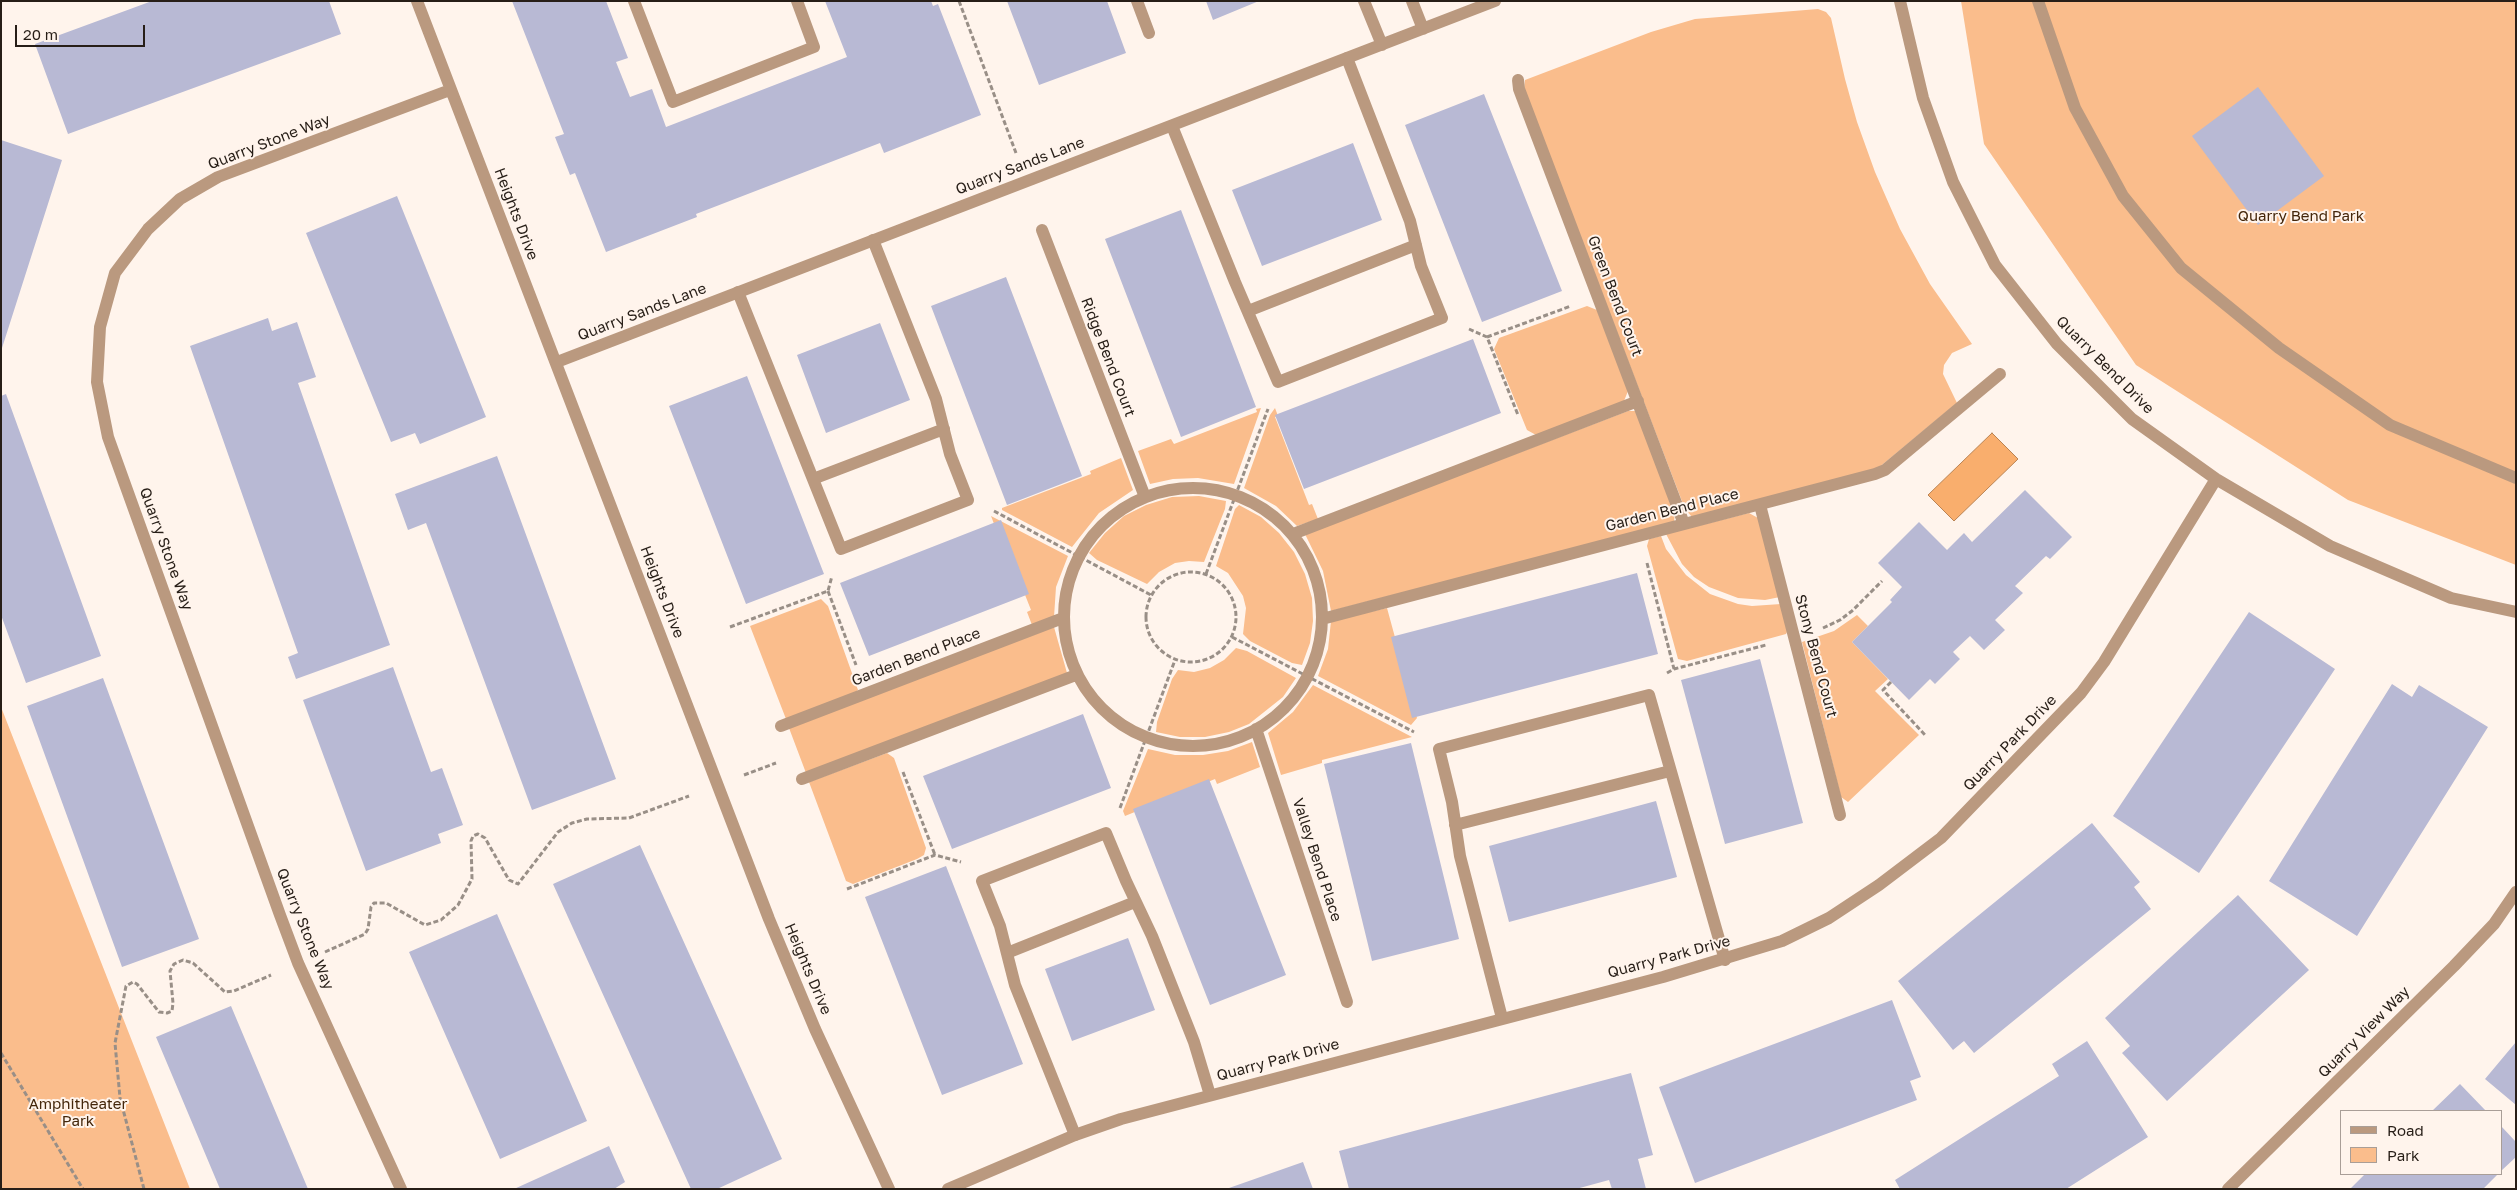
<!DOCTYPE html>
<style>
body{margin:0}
#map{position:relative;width:2517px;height:1190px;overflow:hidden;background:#fff4ec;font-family:"Golos Text",sans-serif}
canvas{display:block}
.frame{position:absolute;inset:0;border:2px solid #271e17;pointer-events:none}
.legend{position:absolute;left:2340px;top:1110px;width:162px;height:65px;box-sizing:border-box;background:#fff4ec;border:1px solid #a99e97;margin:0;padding:6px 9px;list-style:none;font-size:15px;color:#271e17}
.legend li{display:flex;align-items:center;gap:10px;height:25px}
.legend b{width:25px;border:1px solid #a99e97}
.scale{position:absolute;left:15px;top:25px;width:130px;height:22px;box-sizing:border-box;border:2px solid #271e17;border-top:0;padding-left:6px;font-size:15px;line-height:18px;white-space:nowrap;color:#271e17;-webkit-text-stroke:4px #fff4ec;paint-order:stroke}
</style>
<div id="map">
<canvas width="2517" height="1190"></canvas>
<div class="frame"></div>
<ul class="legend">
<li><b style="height:6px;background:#ba997f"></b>Road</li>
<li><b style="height:14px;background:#fabd8c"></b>Park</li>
</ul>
<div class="scale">20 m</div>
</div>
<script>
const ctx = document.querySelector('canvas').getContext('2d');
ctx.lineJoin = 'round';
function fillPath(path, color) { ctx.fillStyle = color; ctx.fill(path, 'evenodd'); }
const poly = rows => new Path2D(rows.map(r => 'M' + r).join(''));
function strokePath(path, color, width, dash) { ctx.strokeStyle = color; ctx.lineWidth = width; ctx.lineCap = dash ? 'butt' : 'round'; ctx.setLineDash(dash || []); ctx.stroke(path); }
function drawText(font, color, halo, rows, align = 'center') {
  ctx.font = font + ' "Golos Text",sans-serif'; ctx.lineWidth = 4; ctx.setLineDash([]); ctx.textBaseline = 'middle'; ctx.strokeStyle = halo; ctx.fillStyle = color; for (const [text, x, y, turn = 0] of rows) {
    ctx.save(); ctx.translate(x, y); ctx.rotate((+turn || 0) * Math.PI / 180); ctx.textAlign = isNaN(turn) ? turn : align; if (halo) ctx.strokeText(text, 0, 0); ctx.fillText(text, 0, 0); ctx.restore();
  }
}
fillPath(poly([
 [1961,1,2516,1,2516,565,2348,500,2136,365,1984,144],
 [1818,9,1826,12,1831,18,1845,79,1857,122,1875,172,1900,229,1930,284,1972,344,1952,353,1944,365,1943,374,1957,403,1877,469,1692,517,1685,509,1524,90,1525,80,1651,32,1695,19],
 [1587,306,1597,310,1628,391,1624,401,1536,435,1527,430,1494,349,1499,338],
 [1261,408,1234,484,1198,478,1173,479,1150,484,1138,451,1171,439,1174,444,1257,412,1256,409],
 [1275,408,1278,416,1275,417,1309,505,1312,504,1318,519,1297,526,1276,506,1244,488,1270,415],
 [1628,411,1637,411,1675,512,1674,522,1331,611,1323,571,1305,534],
 [1121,458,1133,490,1099,513,1072,547,1002,510,1002,508,1091,474,1090,471],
 [1199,496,1226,501,1225,509,1204,562,1189,561,1175,563,1159,572,1147,584,1097,560,1089,553,1105,533,1124,516,1146,505,1172,497],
 [1239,505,1261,517,1279,533,1294,552,1305,574,1312,598,1313,621,1310,643,1302,665,1292,663,1250,641,1243,634,1246,608,1243,596,1228,573,1216,566,1235,509],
 [1749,513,1758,518,1780,597,1765,600,1738,598,1709,587,1694,577,1682,564,1666,534],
 [991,516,1068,556,1056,587,1054,617,1032,625,1027,612,1031,610,999,529,996,529],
 [1661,536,1666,549,1686,575,1710,594,1738,604,1752,606,1781,604,1788,630,1786,634,1687,661,1678,659,1647,546,1649,539],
 [821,599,828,606,858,690,853,694,786,719,750,626],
 [1387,608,1417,718,1411,725,1318,676,1328,649,1331,621],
 [1857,615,1868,626,1852,642,1888,679,1875,691,1919,735,1848,802,1841,797,1802,642,1834,631],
 [1054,627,1067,673,806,773,789,728],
 [1236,648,1247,651,1296,678,1283,697,1249,724,1229,732,1205,737,1180,737,1156,732,1157,722,1172,679,1178,670,1194,672,1210,668,1224,660],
 [1313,685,1412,737,1322,760,1322,763,1281,775,1268,733,1293,712],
 [1,707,190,1189,1,1189],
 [1252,742,1260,767,1217,784,1215,779,1125,816,1123,811,1148,749,1175,755,1203,755,1228,751],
 [887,753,894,758,926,848,924,855,917,859,853,884,846,881,809,782]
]), '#fabd8c');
const water = poly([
 [1992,433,2018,459,1954,521,1928,495,1992,433]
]);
fillPath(water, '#f9ae6d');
strokePath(water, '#ba8353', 1);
fillPath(poly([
 [152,1,329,1,341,34,68,134,35,44],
 [512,1,606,1,628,58,616,62,630,97,652,89,666,127,847,57,825,1,931,1,933,6,938,4,981,115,884,153,880,143,696,214,697,217,606,252,575,173,570,175,555,137,564,134],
 [1007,1,1107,1,1126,53,1039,85],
 [1206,1,1259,1,1213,20],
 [2258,87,2324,176,2258,225,2192,136],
 [1484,94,1562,291,1482,322,1405,125],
 [1,140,62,160,2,348,1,347],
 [1353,143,1382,220,1262,266,1232,190],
 [397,196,486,417,420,444,415,433,391,442,306,233],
 [1181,210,1256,407,1181,437,1105,239],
 [1006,277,1082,476,1007,505,931,306],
 [268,318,272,331,297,322,316,377,298,383,390,645,296,679,288,657,298,653,190,346],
 [880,323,910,400,826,433,797,355],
 [1473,339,1501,413,1304,489,1275,415],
 [747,376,824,574,746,604,669,406],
 [6,394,101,656,26,683,1,615,1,396],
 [497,456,616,779,532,810,426,523,408,530,395,494],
 [2025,490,2072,537,2050,559,2046,556,2015,586,2023,593,1995,620,2005,630,1984,650,1970,636,1953,652,1960,659,1935,684,1930,679,1909,700,1852,642,1892,602,1890,600,1902,587,1878,563,1919,522,1947,550,1964,533,1972,542],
 [1001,520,1029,594,869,656,840,583],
 [1637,573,1658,654,1412,718,1391,637],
 [2249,612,2335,669,2199,873,2113,816],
 [1760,659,1803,823,1725,844,1681,680],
 [393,667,431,772,442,768,463,825,438,834,441,843,366,871,303,700],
 [103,678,199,939,122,967,27,706],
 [2392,684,2412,697,2419,685,2488,727,2357,936,2269,881],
 [1083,714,1111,788,952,849,923,776],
 [1411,743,1459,939,1372,961,1324,764],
 [1209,779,1286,975,1210,1005,1133,809],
 [1656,801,1677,877,1509,922,1489,846],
 [2092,823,2140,882,2134,887,2151,909,1974,1053,1964,1041,1953,1050,1898,981],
 [640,845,782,1159,717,1189,691,1189,553,884],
 [946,866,1023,1064,942,1095,865,897],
 [2238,895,2309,970,2167,1101,2122,1053,2130,1046,2105,1018],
 [497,914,587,1121,500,1159,409,952],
 [1128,938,1155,1010,1072,1041,1045,969],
 [1892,1000,1921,1077,1910,1081,1917,1100,1695,1183,1659,1087],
 [231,1006,308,1189,220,1189,156,1037],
 [2087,1041,2148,1137,2066,1189,1900,1189,1895,1180,2059,1076,2052,1064],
 [2516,1042,2516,1105,2485,1079],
 [1631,1073,1653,1155,1638,1159,1646,1189,1612,1189,1609,1180,1576,1189,1349,1189,1339,1151],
 [2460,1084,2486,1111,2432,1111],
 [2501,1126,2516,1142,2516,1157,2501,1171],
 [609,1146,625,1182,614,1189,514,1189],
 [1303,1162,1313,1189,1229,1189,1229,1188],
 [2365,1174,2498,1174,2483,1189,2350,1189]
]), '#b8b9d4');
strokePath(poly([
 [959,1,1016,153],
 [1469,329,1487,337,1518,415],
 [1487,337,1571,306],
 [994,511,1151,595],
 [1647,563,1674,669],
 '1146 617a45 45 0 1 1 90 0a45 45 0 1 1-90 0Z',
 [1206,574,1268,409],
 [828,591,856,665],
 [730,627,828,591,832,576],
 [1823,628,1840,620,1852,611,1882,581],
 [1232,637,1414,732],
 [1667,673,1674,669,1766,645],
 [1891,682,1883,690,1926,736],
 [903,772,935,855],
 [744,775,776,763],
 [1120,808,1175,660],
 [847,889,935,855,961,862],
 [325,952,365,934,368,929,371,907,374,903,386,903,425,925,441,920,458,905,472,879,471,841,473,836,478,834,485,838,509,880,518,884,558,832,572,823,587,819,629,818,689,796],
 [1,1053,83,1189],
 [144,1189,120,1098,115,1043,126,986,133,982,137,984,159,1012,167,1013,172,1011,173,1003,170,971,174,964,183,960,193,963,225,992,234,991,271,975]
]), '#998f87', 3, [5, 2.5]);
strokePath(poly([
 [634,1,673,102,814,47,797,1],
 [1137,1,1149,33],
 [2038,1,2075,108,2123,196,2181,268,2279,348,2390,425,2516,478],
 [1172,126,1235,282,1278,382,1442,318,1421,266,1410,221,1347,58],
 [738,292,841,549,968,500,950,454,936,399,873,240],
 [1248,311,1416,245],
 [813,479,944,429],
 [1455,825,1670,771],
 [1007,953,1135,902],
 [1502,1018,1460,856,1452,802,1439,749,1649,695,1725,960],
 [1075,1135,1015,985,1000,926,982,881,1106,833,1126,881,1152,936,1194,1042,1210,1095]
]), '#ba997f', 12);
strokePath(poly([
 [1518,80,1519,89,1684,524],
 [1042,230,1145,497],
 '1064 617a129 129 0 1 1 258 0a129 129 0 1 1-258 0Z',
 [1760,505,1840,815],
 [1293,534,1638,401],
 [1322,619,1875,474,1885,470,2000,374],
 [781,726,1063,618],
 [1256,729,1347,1002],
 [802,779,1076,675]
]), '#ba997f', 12);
strokePath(poly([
 [417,1,769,919,815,1029,889,1189],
 [1364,1,1382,45],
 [1412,1,1423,29],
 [1900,1,1923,98,1953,182,1995,265,2057,344,2132,419,2216,479,2330,546,2451,598,2516,612],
 [557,362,1495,1],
 [401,1189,298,963,280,915,108,437,97,382,100,327,115,273,148,229,180,199,218,177,450,90],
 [948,1189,1075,1135,1121,1119,1663,977,1782,941,1829,918,1879,885,1941,838,2081,693,2104,662,2216,479],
 [2228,1189,2454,966,2494,924,2516,892]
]), '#ba997f', 12);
drawText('15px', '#271e17', '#fff4ec', [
 ["Quarry Stone Way",269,142,-21],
 ["Quarry Sands Lane",1020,166,-21],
 ["Heights Drive",516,214,69],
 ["Green Bend Court",1615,296,69],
 ["Quarry Sands Lane",642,312,-21],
 ["Ridge Bend Court",1108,357,69],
 ["Quarry Bend Drive",2105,365,45],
 ["Garden Bend Place",1672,510,-14],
 ["Quarry Stone Way",166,549,70],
 ["Heights Drive",662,592,69],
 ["Stony Bend Court",1816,656,75],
 ["Garden Bend Place",916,657,-21],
 ["Quarry Park Drive",2010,743,-46],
 ["Valley Bend Place",1317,860,72],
 ["Quarry Stone Way",305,929,68],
 ["Quarry Park Drive",1669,957,-15],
 ["Heights Drive",808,969,67],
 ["Quarry View Way",2364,1032,-45],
 ["Quarry Park Drive",1278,1060,-15]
]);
drawText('15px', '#44260a', '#fff4ec', [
 ["Quarry Bend Park",2301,216],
 ["Amphitheater",78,1104],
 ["Park",78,1121]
]);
</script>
